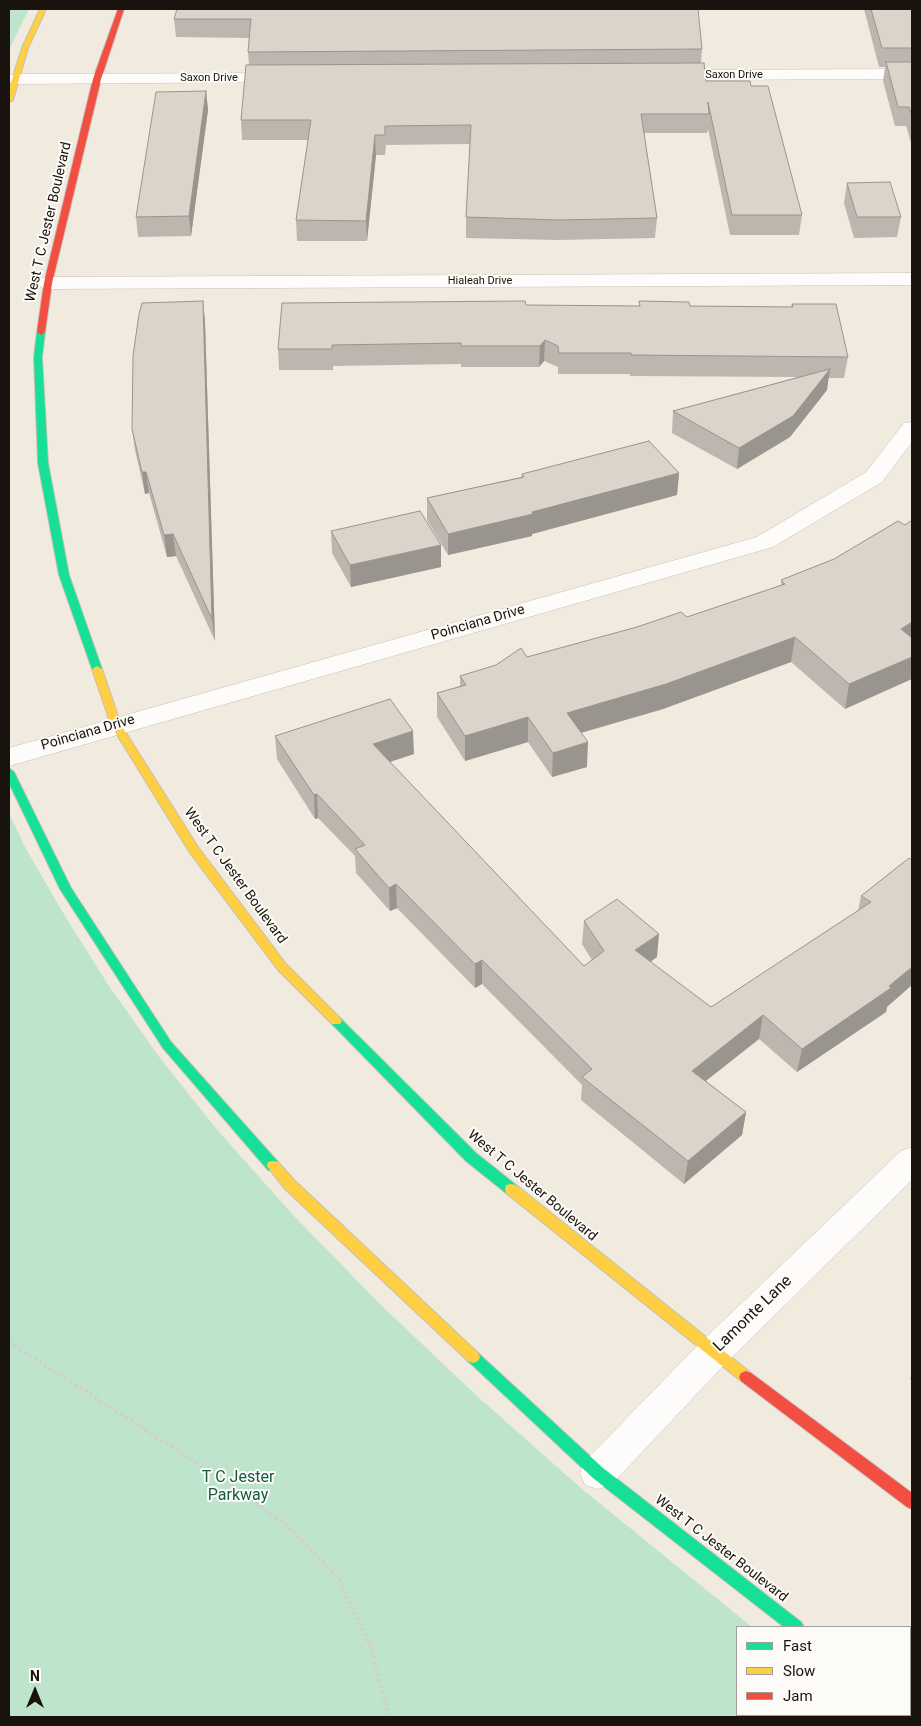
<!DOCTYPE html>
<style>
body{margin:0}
#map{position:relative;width:921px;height:1726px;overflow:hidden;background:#f1ebdf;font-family:Roboto,sans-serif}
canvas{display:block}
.frame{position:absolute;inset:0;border:10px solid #18140d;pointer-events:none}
.legend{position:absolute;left:736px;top:1626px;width:175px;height:90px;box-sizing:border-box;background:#fdfbf7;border:1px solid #a19f99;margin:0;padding:6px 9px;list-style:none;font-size:15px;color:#18140d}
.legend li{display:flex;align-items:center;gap:10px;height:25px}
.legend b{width:25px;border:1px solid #a19f99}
.north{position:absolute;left:10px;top:1666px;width:50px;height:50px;-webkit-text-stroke:4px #fdfbf7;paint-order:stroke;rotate:0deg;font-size:14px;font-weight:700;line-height:20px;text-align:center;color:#18140d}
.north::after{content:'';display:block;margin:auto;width:18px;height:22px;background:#18140d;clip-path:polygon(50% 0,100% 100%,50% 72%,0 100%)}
</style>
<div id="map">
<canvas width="921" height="1726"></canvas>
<div class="frame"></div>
<ul class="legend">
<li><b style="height:6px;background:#16e098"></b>Fast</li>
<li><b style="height:6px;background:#ffcf43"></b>Slow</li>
<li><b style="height:6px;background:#f24e42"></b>Jam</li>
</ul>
<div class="north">N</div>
</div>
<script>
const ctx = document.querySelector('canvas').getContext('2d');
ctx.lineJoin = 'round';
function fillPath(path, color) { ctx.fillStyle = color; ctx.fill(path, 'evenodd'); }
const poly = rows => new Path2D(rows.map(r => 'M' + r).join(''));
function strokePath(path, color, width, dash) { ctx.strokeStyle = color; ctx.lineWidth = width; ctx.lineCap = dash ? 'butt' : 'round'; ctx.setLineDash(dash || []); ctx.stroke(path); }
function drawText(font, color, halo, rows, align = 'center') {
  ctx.font = font + ' Roboto,sans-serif'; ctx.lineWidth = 4; ctx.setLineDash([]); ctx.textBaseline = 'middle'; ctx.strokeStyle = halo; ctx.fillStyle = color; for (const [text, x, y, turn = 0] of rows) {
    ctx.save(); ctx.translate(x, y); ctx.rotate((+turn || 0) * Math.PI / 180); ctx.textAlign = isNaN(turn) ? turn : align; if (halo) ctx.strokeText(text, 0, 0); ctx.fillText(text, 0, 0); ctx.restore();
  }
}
fillPath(poly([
 [9,9,29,9,9,50],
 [9,813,26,849,65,916,109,986,160,1058,219,1132,295,1217,381,1305,477,1396,582,1489,752,1627,737,1627,737,1715,862,1715,865,1717,9,1717]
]), '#bee4cc');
const street = poly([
 [912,69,912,79,669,80,663,79,660,75,663,71,669,70,912,69],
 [283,73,289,74,292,78,289,82,15,84,9,82,9,75,15,74,283,73],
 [912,273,912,285,48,289,41,287,38,283,41,279,48,277,912,273],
 [912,422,912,442,882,482,773,547,9,766,9,748,757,537,866,472,904,423,912,422],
 [912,1147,912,1180,725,1364,611,1485,598,1489,585,1485,580,1473,585,1461,701,1342,901,1151,912,1147]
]);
const fast = poly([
 [41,329,45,332,42,357,48,463,69,575,102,669,97,672,92,669,59,575,38,463,34,357,37,332,41,329],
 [9,768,14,772,71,888,171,1042,278,1162,279,1166,278,1170,273,1171,268,1170,163,1048,60,889,9,783,9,768],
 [336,1016,340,1018,476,1153,516,1185,517,1189,516,1193,511,1194,506,1193,466,1161,332,1024,330,1021,332,1018,336,1016],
 [473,1351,478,1353,603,1468,801,1622,804,1627,784,1627,593,1478,468,1361,466,1357,468,1353,473,1351]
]);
const slow = poly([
 [40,9,46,9,28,48,13,100,9,102,9,89,22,48,40,9],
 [97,666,102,669,121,725,198,847,286,964,340,1018,342,1021,340,1024,332,1024,278,970,190,853,111,725,92,669,97,666],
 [273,1161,278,1162,294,1180,478,1353,480,1357,478,1361,473,1363,468,1361,284,1188,267,1166,268,1162,273,1161],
 [511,1184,516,1185,751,1373,753,1377,751,1381,746,1383,741,1381,506,1193,505,1189,506,1185,511,1184]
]);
const jam = poly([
 [118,9,124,9,101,79,52,283,45,332,41,335,37,332,44,283,93,79,118,9],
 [746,1371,751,1373,912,1493,912,1509,907,1507,741,1381,739,1377,741,1373,746,1371],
 [910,1708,912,1709,912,1717,901,1717,900,1715,910,1715,910,1708]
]);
strokePath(street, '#c5c0b7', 1);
strokePath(fast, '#c5c0b7', 2);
strokePath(slow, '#c5c0b7', 2);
strokePath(jam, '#c5c0b7', 2);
strokePath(poly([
 [9,1342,228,1483,294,1531,338,1578,372,1650,389,1717]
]), '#d2d0cd', 4, [3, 3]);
fillPath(street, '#fdfcfa');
fillPath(fast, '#16e098');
fillPath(slow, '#ffcf43');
fillPath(jam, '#f24e42');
fillPath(poly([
 [177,9,702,49,701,63,706,81,751,86,802,215,799,235,730,235,708,129,707,133,644,133,657,218,655,238,558,240,466,238,466,217,470,144,386,145,385,155,376,155,367,241,297,241,296,220,308,140,242,140,241,120,249,65,248,52,249,38,176,37,174,19],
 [864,9,912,9,912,146,906,126,895,126,883,81,885,67,879,67],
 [206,91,208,110,191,236,138,237,136,217],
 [847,183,901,217,897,237,854,238,844,203],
 [203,301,205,322,215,641,176,556,167,557,149,493,145,494,135,450,132,429],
 [639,301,690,306,791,307,792,304,848,357,844,378,828,378,827,390,790,437,737,469,672,433,673,411,798,377,630,376,630,374,558,374,558,367,544,361,539,367,461,367,461,364,333,366,333,370,279,370,278,349,526,305,639,306],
 [679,473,677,495,532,534,532,536,448,555,427,520,427,498,521,477,522,474],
 [898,521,845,709,791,662,663,709,581,733,587,767,552,777,528,742,465,761,437,717,437,693,460,686,460,676,527,657,687,617,781,585,781,580,834,559],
 [331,531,441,545,441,567,351,587,332,553],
 [275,736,414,754,390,762,584,966,592,960,582,944,584,921,657,957,651,962,711,1007,858,911,861,896,909,858,886,1012,797,1072,759,1039,706,1081,746,1112,742,1135,684,1184,581,1100,582,1085,482,984,475,988,397,908,390,911,356,873,355,856,318,818,315,819,277,759],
 [912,1372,912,1380,910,1379]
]), '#bcb6af');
fillPath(poly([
 [206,91,208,110,191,236,189,216],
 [375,135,376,155,367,241,366,221],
 [203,301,205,322,215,641,212,619],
 [545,340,544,361,539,367,540,346],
 [830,369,827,390,790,437,737,469,739,448],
 [142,472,146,472,149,493,145,494],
 [679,473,677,495,532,534,532,536,448,555,448,534],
 [173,534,176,556,167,557,164,535],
 [441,545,441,567,351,587,350,565],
 [912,622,912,643,901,629],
 [795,637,791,662,663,709,566,737,567,713],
 [912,657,912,679,845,709,849,684],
 [528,717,528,742,465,761,465,736],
 [413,731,414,754,374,767,373,744],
 [588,742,587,767,552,777,553,753],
 [317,794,318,818,315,819,314,795],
 [396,884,397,908,390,911,389,888],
 [659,934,657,957,633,973,635,950],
 [482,960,482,984,475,988,475,964],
 [912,967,912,985,887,1007,886,1012,797,1072,802,1049,889,986],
 [763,1015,759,1039,689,1094,692,1071],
 [746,1112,742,1135,684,1184,688,1161]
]), '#99948e');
const building = poly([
 [177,9,698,9,702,49,248,52,251,19,174,19,177,9],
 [871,9,912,9,912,48,882,48,871,9],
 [886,62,912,62,912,116,909,107,898,107,886,62],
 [704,63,706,81,750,81,751,86,768,86,802,215,732,215,708,102,709,114,641,114,657,218,559,220,466,217,471,125,385,126,385,135,375,135,366,221,296,220,311,120,241,120,246,65,704,63],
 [206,91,189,216,136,217,156,92,206,91],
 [890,182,901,217,857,217,847,183,890,182],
 [203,301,212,619,173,534,164,535,146,472,142,472,132,429,133,356,139,314,142,303,203,301],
 [525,301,526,305,640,306,639,301,689,302,690,306,793,307,792,304,836,304,848,357,631,355,631,353,559,353,558,346,545,340,540,346,461,346,461,343,332,345,332,349,278,349,282,303,525,301],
 [830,369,793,416,739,448,673,411,830,369],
 [649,441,679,473,532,512,533,514,448,534,427,498,524,477,522,474,649,441],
 [420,511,441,545,350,565,331,531,420,511],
 [912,520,912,622,901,629,912,638,912,657,849,684,795,637,666,684,567,713,588,742,553,753,528,717,465,736,437,693,466,685,460,676,496,665,521,648,527,657,637,627,681,612,687,617,785,584,781,580,834,559,898,521,905,525,912,520],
 [390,699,413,731,373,744,584,966,604,951,584,921,617,899,659,934,635,950,711,1007,871,902,861,896,909,858,912,860,912,967,889,986,891,988,802,1049,763,1015,692,1071,746,1112,688,1161,582,1077,592,1069,482,960,475,964,396,884,389,888,355,849,365,845,317,794,314,795,275,736,390,699]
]);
fillPath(building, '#dbd4cb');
strokePath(building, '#99948e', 1);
drawText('11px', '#18140d', '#fdfbf7', [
 ["Saxon Drive",734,75],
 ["Saxon Drive",209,78],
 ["Hialeah Drive",480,281]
]);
drawText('14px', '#18140d', '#fdfbf7', [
 ["West T C Jester Boulevard",49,222,-77],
 ["Poinciana Drive",478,623,-16],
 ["Poinciana Drive",88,733,-16],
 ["West T C Jester Boulevard",235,876,54],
 ["West T C Jester Boulevard",532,1186,40],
 ["West T C Jester Boulevard",721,1549,38]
]);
drawText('16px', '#18140d', '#fdfbf7', [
 ["Lamonte Lane",753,1314,-44]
]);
drawText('16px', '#135c42', '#fdfbf7', [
 ["T C Jester",238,1478],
 ["Parkway",238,1496]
]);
</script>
